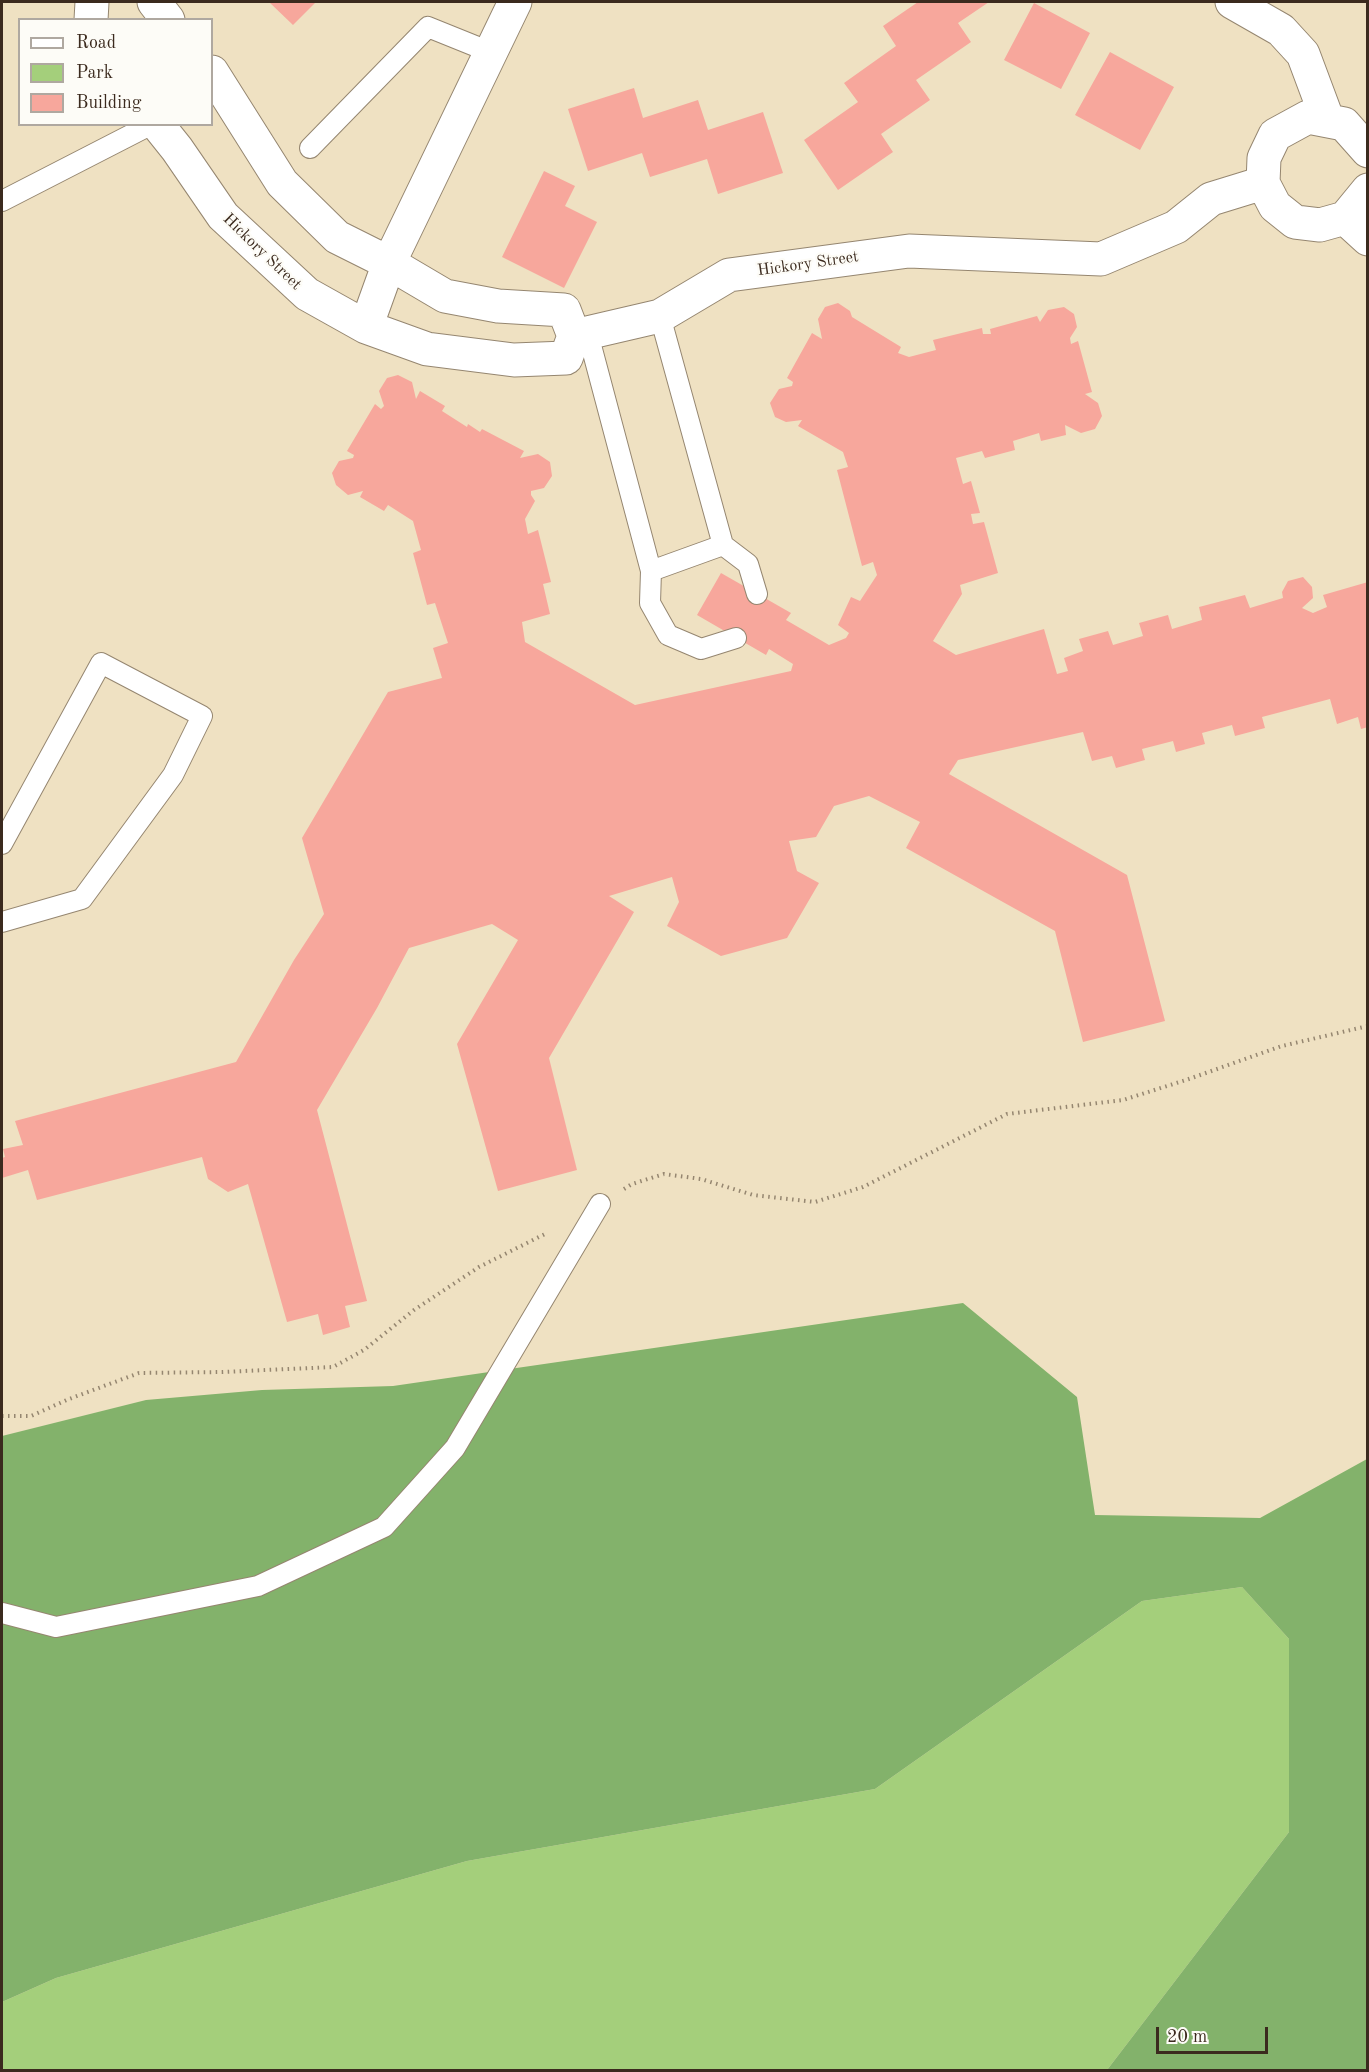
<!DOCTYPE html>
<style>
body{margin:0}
#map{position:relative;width:1369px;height:2072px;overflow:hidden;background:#efe1c2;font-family:"Old Standard TT",serif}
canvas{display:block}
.frame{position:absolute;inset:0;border:3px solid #3b2a1e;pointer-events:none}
.legend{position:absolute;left:18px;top:18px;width:195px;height:108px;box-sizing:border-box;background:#fdfcf7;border:2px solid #afa8a0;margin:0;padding:8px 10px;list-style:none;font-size:18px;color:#3b2a1e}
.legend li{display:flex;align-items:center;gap:12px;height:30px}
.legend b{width:30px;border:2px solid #afa8a0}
.scale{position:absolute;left:1156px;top:2027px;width:112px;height:27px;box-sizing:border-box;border:3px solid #3b2a1e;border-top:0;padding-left:8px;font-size:18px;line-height:21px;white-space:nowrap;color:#3b2a1e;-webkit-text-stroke:4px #fdfcf7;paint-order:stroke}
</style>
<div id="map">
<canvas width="1369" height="2072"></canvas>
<div class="frame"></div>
<ul class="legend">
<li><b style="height:8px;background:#fff"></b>Road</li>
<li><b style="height:16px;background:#a4cf7b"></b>Park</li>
<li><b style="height:16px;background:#f7a79c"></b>Building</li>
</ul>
<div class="scale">20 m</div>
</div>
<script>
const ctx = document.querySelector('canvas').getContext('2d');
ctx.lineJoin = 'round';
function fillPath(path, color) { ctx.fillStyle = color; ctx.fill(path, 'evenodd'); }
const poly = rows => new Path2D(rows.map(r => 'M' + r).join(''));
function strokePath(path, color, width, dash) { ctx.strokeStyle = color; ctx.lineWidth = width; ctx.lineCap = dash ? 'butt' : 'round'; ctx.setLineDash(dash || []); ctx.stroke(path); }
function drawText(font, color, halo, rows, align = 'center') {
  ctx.font = font + ' "Old Standard TT",serif'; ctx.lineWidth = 4.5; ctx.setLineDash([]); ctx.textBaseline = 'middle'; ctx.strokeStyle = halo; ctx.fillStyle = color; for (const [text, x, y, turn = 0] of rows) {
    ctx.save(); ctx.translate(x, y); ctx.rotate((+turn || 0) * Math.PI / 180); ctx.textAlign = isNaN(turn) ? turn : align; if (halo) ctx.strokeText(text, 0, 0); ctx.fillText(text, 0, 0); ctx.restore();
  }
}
fillPath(poly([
 [1242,1587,1289,1639,1289,1832,1107,2070,2,2070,2,2002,56,1978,467,1861,875,1789,1142,1601]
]), '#a4cf7b');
fillPath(poly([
 [963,1303,1077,1397,1095,1515,1260,1518,1367,1459,1367,2070,1107,2070,1289,1832,1289,1639,1242,1587,1142,1601,875,1789,467,1861,56,1978,2,2002,2,1436,146,1400,262,1390,393,1386]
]), '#83b26b');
fillPath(poly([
 [269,2,316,2,293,25],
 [918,2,989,2,958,23,971,42,916,80,930,100,881,134,893,152,838,190,804,140,858,102,844,83,896,46,883,26],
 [1034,3,1090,33,1061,89,1004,60],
 [1110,52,1174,87,1140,150,1075,115],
 [634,88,643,118,698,100,708,130,763,112,783,173,718,194,707,159,650,177,642,153,588,171,568,109],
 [544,171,575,186,565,206,597,222,564,288,502,257],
 [838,303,850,311,852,317,901,347,898,353,909,357,936,350,933,340,982,328,983,334,991,334,990,329,1037,316,1040,322,1048,310,1064,307,1074,314,1077,327,1070,338,1071,344,1078,341,1092,392,1085,394,1098,403,1102,416,1095,429,1081,433,1065,425,1066,435,1041,441,1039,433,1013,441,1015,450,985,458,982,451,956,458,963,484,971,481,980,513,971,514,973,524,984,522,998,573,960,585,962,594,933,641,956,655,1044,629,1057,674,1068,671,1064,658,1083,651,1079,639,1108,631,1113,645,1143,636,1139,623,1168,615,1172,629,1202,620,1199,607,1245,595,1250,608,1283,598,1282,592,1288,581,1303,577,1312,587,1313,598,1302,608,1313,613,1327,607,1323,595,1368,582,1368,727,1361,729,1358,717,1337,724,1330,699,1262,717,1265,728,1235,736,1232,725,1202,733,1205,744,1176,752,1173,741,1142,749,1145,760,1116,768,1112,756,1092,761,1083,732,958,760,949,774,1127,875,1165,1021,1083,1042,1055,931,906,848,920,822,869,796,834,806,816,837,789,841,797,871,819,883,787,938,721,956,667,926,679,902,672,877,609,896,634,912,549,1058,577,1170,498,1191,457,1044,518,940,492,924,409,948,377,1008,317,1110,367,1301,345,1306,350,1327,323,1335,318,1314,287,1322,248,1184,228,1192,208,1179,202,1157,37,1200,28,1170,2,1178,2,1158,5,1157,3,1149,23,1145,15,1121,236,1062,294,960,324,914,302,838,388,692,442,678,433,648,448,643,435,603,427,605,413,553,421,550,413,521,388,505,384,511,360,497,363,491,348,495,336,485,332,473,339,461,353,458,354,455,347,451,375,404,381,409,384,406,379,391,387,378,398,375,412,382,416,399,420,391,445,406,442,411,467,427,468,424,480,432,482,429,524,451,520,458,538,454,550,462,552,476,544,488,531,491,531,495,535,501,525,519,528,534,538,530,551,582,543,584,550,614,522,622,525,642,635,705,791,671,793,664,769,649,766,655,697,615,721,573,791,613,786,620,829,645,846,638,849,633,838,625,851,597,860,601,877,575,873,562,862,566,837,470,848,467,843,452,798,426,802,420,786,422,775,417,770,403,779,389,792,386,793,382,787,378,812,333,822,339,818,319,825,307]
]), '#f7a79c');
const service = poly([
 [310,148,428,27,490,52],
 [2,201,152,124],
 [588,334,651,571,723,545,660,316],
 [723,545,748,564,757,594],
 [651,571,650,603,668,635,701,649,736,638],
 [2,844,101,663,202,716,173,775,82,899,2,922],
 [2,1613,56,1627,258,1586,384,1527,455,1448,600,1204]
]);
const minor = poly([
 [154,2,168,20],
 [1232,2,1281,30,1303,54,1328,121],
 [91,20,92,2],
 [212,72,282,183,337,237,389,263,445,296,498,306,564,310,574,336],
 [157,124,177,149,223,216,307,294,366,327,427,349,514,360,566,358,574,336],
 [1368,151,1344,124,1308,117,1275,135,1264,158,1263,183,1275,206,1295,222,1320,225,1345,218,1368,190],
 [1345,218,1368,239],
 [366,327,389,263,515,2],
 [574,336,660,316,729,275,909,251,1101,259,1176,227,1211,199,1263,183]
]);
strokePath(service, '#958670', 22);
strokePath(minor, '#958670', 35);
strokePath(poly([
 [624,1189,632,1184,664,1174,701,1179,753,1195,815,1202,863,1187,1007,1114,1123,1100,1186,1080,1282,1046,1368,1026],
 [2,1416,31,1416,69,1399,139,1373,222,1372,333,1367,364,1350,414,1310,479,1267,547,1233]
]), '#958670', 4, [1.5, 4.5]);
strokePath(service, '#fff', 20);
strokePath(minor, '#fff', 33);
drawText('16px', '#3b2a1e', '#fdfcf7', [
 ["Hickory Street",262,252,44],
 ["Hickory Street",808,264,-8]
]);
</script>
